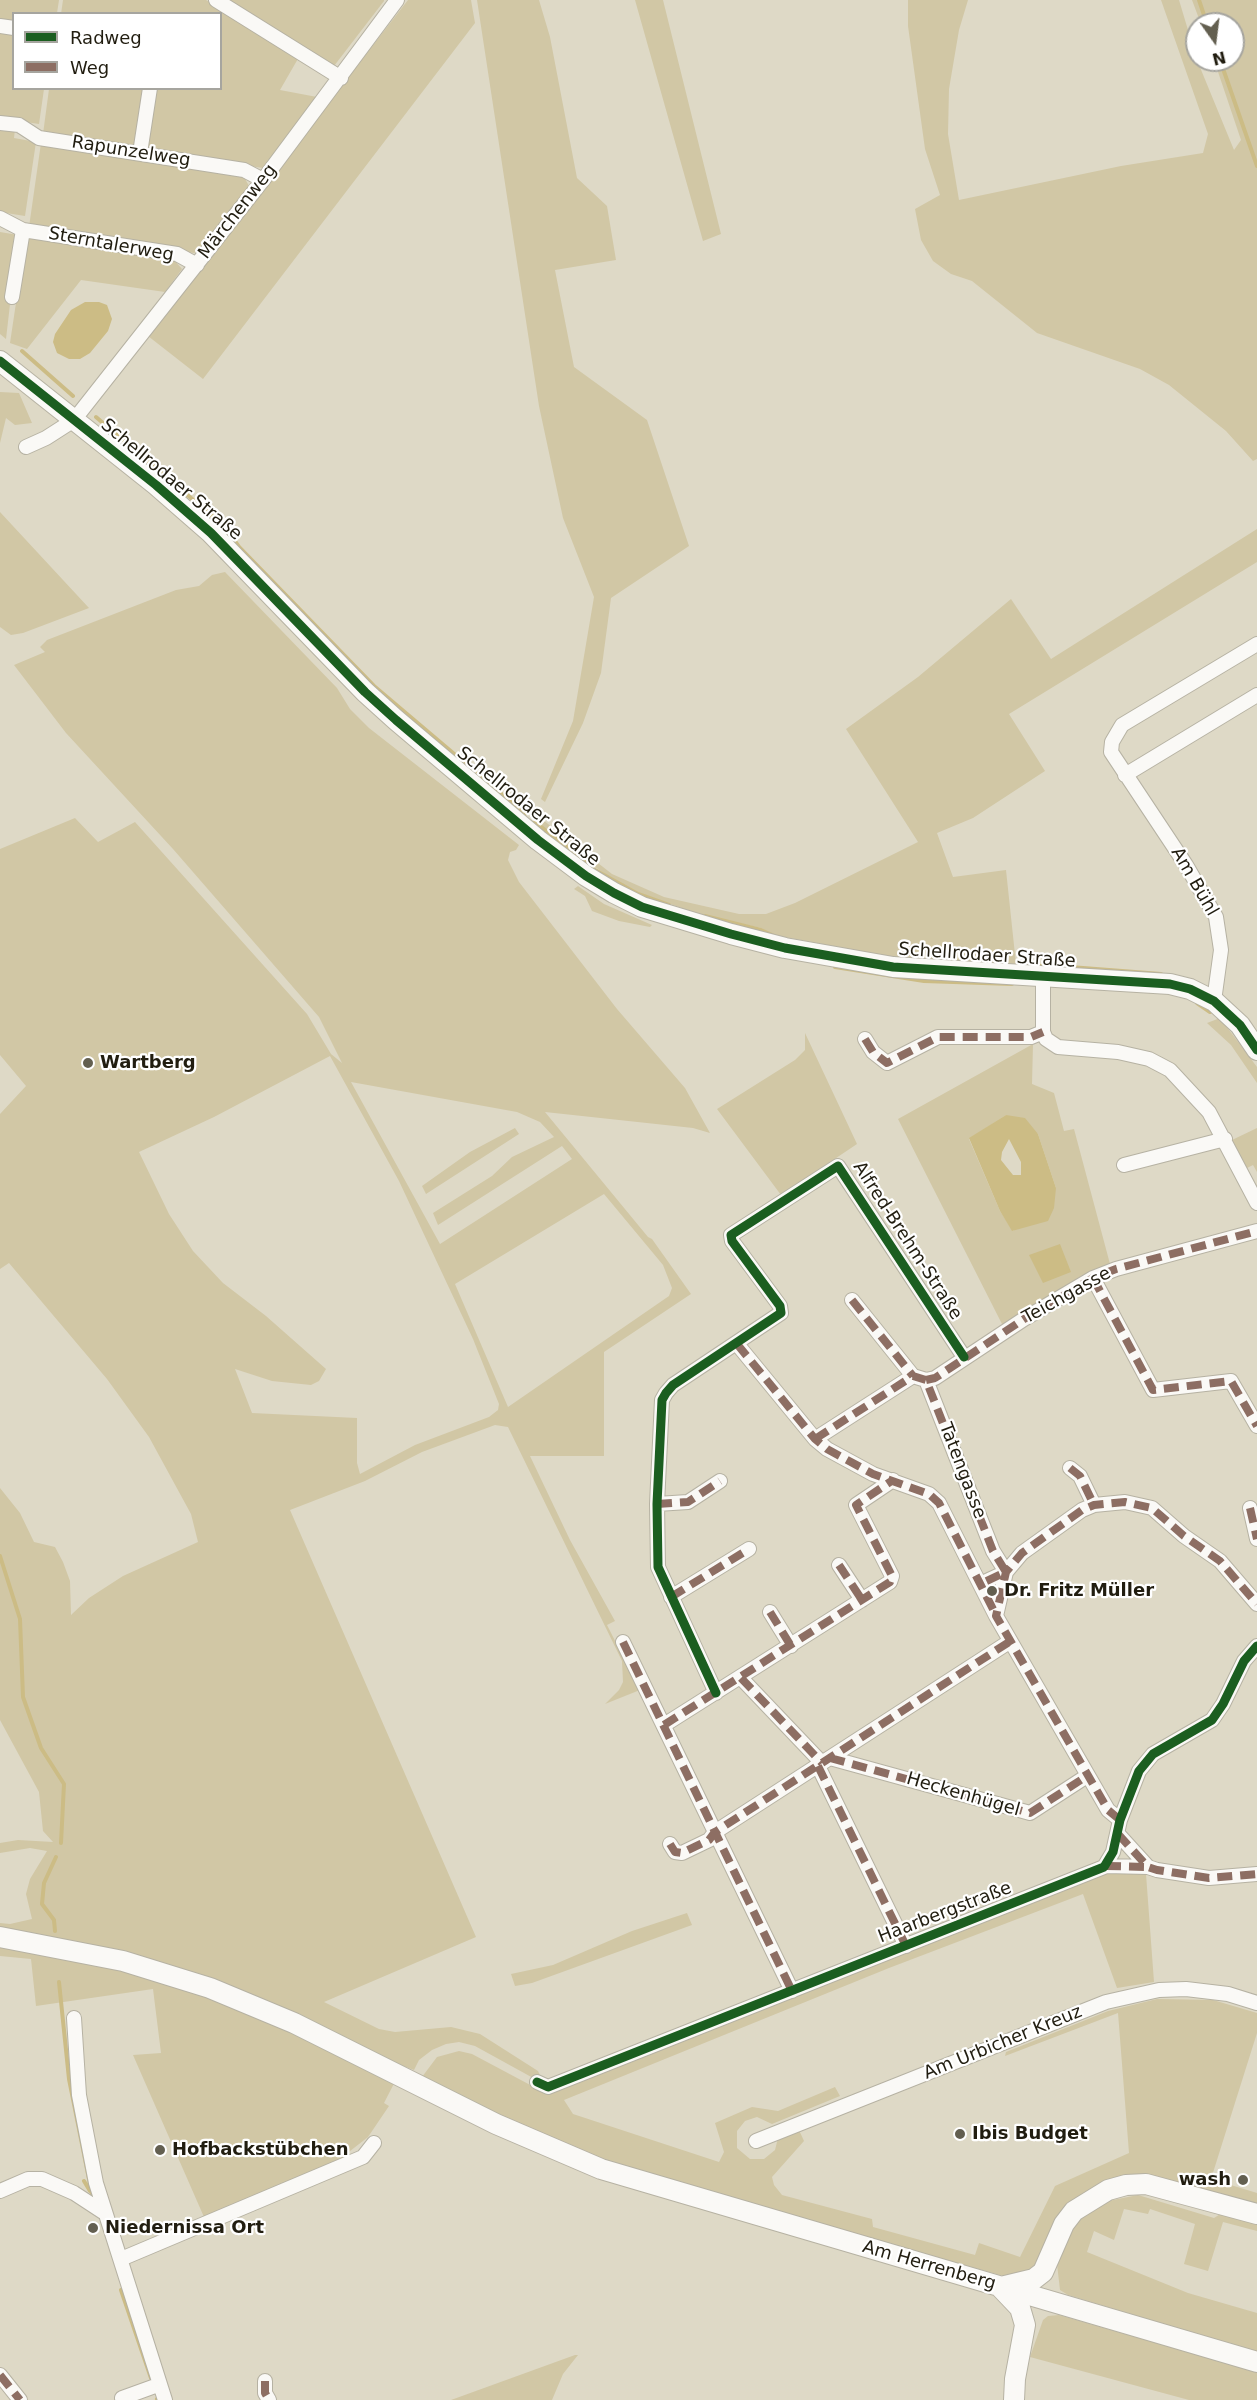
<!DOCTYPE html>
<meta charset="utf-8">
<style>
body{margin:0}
#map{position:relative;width:1257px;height:2400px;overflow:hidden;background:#ded9c6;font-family:"DejaVu Sans",sans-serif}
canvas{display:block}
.legend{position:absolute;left:12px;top:12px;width:210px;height:78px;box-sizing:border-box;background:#fff;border:2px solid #a6a59f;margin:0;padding:8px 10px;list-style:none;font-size:18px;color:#211d10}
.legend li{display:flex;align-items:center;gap:12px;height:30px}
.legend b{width:30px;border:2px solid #a6a59f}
.north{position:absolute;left:1185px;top:12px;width:60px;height:60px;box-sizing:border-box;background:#fff;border:2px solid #a6a59f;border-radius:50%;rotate:166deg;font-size:16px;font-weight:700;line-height:24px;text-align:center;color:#211d10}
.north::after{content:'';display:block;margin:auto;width:21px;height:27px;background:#635f50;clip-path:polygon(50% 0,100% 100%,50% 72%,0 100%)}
</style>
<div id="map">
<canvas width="1257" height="2400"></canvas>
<ul class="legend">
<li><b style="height:8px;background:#1b5e20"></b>Radweg</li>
<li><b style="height:8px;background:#8d6e63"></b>Weg</li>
</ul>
<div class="north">N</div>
</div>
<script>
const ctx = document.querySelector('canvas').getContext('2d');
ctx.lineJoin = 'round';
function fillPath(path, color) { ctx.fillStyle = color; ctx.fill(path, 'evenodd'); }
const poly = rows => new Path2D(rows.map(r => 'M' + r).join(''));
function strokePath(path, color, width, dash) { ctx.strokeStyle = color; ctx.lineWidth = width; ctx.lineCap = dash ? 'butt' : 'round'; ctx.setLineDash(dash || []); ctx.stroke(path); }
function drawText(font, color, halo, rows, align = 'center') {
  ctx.font = font + ' "DejaVu Sans",sans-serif'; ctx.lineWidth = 4.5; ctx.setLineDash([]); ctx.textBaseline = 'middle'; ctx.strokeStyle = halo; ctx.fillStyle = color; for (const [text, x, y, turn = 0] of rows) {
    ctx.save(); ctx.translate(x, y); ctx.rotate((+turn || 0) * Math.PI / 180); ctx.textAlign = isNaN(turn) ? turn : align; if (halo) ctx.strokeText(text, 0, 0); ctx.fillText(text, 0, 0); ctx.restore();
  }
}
fillPath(poly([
 [0,0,59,0,57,13,14,14,13,24,0,22],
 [63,0,206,0,299,57,280,90,317,97,263,168,155,152,147,144,154,89,220,88,220,14,61,14],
 [223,0,384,0,384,1,334,66],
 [408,0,471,0,475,23,203,379,148,336],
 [477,0,539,0,550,37,577,178,607,206,616,260,555,270,574,367,647,420,689,546,611,598,601,673,583,723,545,802,541,799,573,721,594,597,563,518,539,406],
 [635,0,663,0,721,234,703,241],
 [908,0,968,0,959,30,949,89,948,134,959,200,1121,166,1203,153,1208,134,1161,0,1179,0,1197,60,1234,150,1241,140,1214,60,1233,60,1233,24,1201,24,1192,0,1257,0,1257,459,1253,461,1226,431,1169,385,1140,369,1037,333,972,281,951,274,933,261,921,240,915,209,940,195,925,149,908,26],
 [0,32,13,34,14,88,44,89,39,124,0,118],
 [49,89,145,89,134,145,130,148,43,134],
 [0,127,15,129,14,138,36,142,25,216,0,212],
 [41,143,244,177,249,186,198,251,194,253,29,227],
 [0,232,18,235,6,339,0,334],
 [26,236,174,260,182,269,165,292,81,280,27,349,10,343],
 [0,392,19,393,32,423,15,425,6,418,0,443],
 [0,512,89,608,23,633,11,635,0,627],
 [1257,529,1257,562,1009,714,1045,771,973,818,937,833,953,877,1006,870,1016,964,899,958,774,935,761,928,699,914,639,893,617,882,573,852,536,822,543,820,612,874,664,897,739,914,766,914,795,903,918,842,846,729,918,677,1011,599,1051,659],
 [225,572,337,688,350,709,369,728,519,845,516,850,510,852,508,860,519,882,617,1009,685,1088,710,1133,693,1128,545,1112,648,1237,652,1239,691,1294,604,1352,604,1456,530,1456,570,1540,615,1621,607,1625,640,1690,605,1704,619,1690,623,1682,622,1661,508,1427,495,1425,422,1452,365,1481,290,1510,476,1937,324,2002,379,2029,395,2032,451,2027,480,2034,538,2071,544,2084,475,2046,459,2042,446,2044,432,2050,419,2060,414,2070,403,2066,384,2103,389,2106,368,2137,345,2155,346,2159,204,2217,133,2055,161,2053,153,1989,36,2006,31,1959,0,1956,0,1923,10,1924,32,1919,26,1894,30,1879,47,1851,30,1848,0,1853,0,1843,18,1840,53,1842,43,1831,39,1792,0,1720,0,1488,20,1513,34,1542,55,1547,63,1562,70,1581,71,1615,89,1598,123,1576,198,1542,191,1514,149,1437,107,1379,9,1263,0,1269,0,1114,26,1086,0,1055,0,849,75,818,98,842,135,822,307,1014,331,1054,342,1063,319,1017,173,849,66,733,14,665,45,652,40,647,47,640,176,590,199,586,212,575],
 [330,1056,399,1181,473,1339,499,1404,498,1410,489,1417,415,1445,360,1474,357,1463,357,1418,252,1413,235,1369,272,1381,311,1385,319,1381,326,1369,266,1316,223,1283,193,1251,169,1214,139,1152,214,1117],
 [351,1082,517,1112,540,1122,554,1137,512,1157,492,1176,433,1213,438,1225,562,1146,572,1159,440,1244],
 [604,1194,663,1265,672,1288,669,1296,508,1407,455,1284],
 [578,886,604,904,652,925,650,927,619,921,592,911,585,896,574,889],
 [1220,1018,1257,1067,1257,1083,1231,1045,1207,1023],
 [805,1033,857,1144,781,1195,717,1109,795,1060,805,1050],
 [1033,1044,1032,1084,1054,1093,1064,1131,1074,1129,1110,1264,1081,1276,1003,1326,898,1119],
 [1006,1115,1038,1134,1056,1188,1013,1231,1000,1211,969,1139],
 [515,1128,519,1134,426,1194,422,1186,470,1152],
 [1257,1128,1257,1172,1253,1165,1247,1168,1232,1140],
 [1108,1872,1146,1874,1154,1982,1117,1988,1083,1894,889,1968,564,2100,573,2114,719,2162,724,2152,715,2123,752,2107,778,2111,835,2087,840,2096,772,2124,757,2117,745,2121,737,2131,737,2148,750,2159,764,2159,775,2150,778,2138,799,2130,804,2141,772,2177,774,2185,782,2195,872,2219,873,2227,975,2255,979,2243,1020,2257,1055,2186,1129,2153,1118,2013,1005,2056,1006,2052,1108,2011,1157,1999,1213,2000,1257,2013,1257,2033,1211,2179,1257,2193,1257,2204,1158,2178,1097,2186,1073,2200,1035,2274,1007,2277,645,2175,535,2134,422,2077,437,2057,459,2051,472,2054,534,2087],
 [687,1913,692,1925,532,1983,515,1986,511,1974,553,1965,632,1931],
 [1138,2195,1214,2218,1222,2213,1257,2223,1257,2231,1223,2222,1208,2271,1184,2264,1195,2224,1150,2209,1148,2214,1124,2209,1114,2240,1094,2231,1087,2252,1188,2293,1257,2313,1257,2352,1068,2295,1060,2290,1057,2264,1062,2247,1078,2220,1094,2207,1108,2201],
 [1059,2315,1257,2372,1257,2400,1189,2400,1030,2357,1043,2320,1048,2316],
 [575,2355,578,2355,563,2374,552,2400,451,2400]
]), '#d1c7a5');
fillPath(poly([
 [85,302,99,302,107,305,112,319,108,331,90,353,80,359,69,359,57,353,53,342,55,334,71,310],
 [1006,1115,1025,1118,1038,1134,1056,1188,1054,1208,1048,1221,1012,1231,1000,1211,969,1138],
 [1009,1139,1021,1162,1021,1175,1013,1175,1001,1160,1002,1152],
 [1060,1244,1071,1272,1043,1283,1029,1255]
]), '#ccbc85');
strokePath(poly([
 [1199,0,1207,24],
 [1220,60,1257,166],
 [22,351,73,396],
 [96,417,225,527,239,547,374,686,525,814],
 [535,822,595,870,638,894,669,905],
 [705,916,761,930,772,935],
 [1031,966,1053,966],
 [835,967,924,981,1012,984],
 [1070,967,1161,974],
 [1197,1003,1210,1012],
 [0,1556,20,1619,23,1697,41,1748,64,1784,61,1843],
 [55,1931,54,1920,42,1904,44,1883,56,1857],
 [59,1982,69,2079,92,2194],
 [84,2181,90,2191],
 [121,2290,151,2378],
 [157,2399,158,2400]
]), '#ccbc85', 4);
const street = poly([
 [216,0,341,78],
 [0,26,14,28],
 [0,123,19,125,39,138,244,170,263,180],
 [140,153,150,88],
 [0,218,23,230,177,254,197,265],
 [12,297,23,230],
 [26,447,46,438,74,420,263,180,397,0],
 [1125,775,1257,695],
 [1043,976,1043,1032,1046,1039,1058,1047,1118,1052,1149,1059,1170,1070,1209,1112,1257,1203],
 [1214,1001,1221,950,1216,917,1186,865,1111,752,1112,742,1122,725,1257,644],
 [865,1039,873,1052,887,1063,938,1037,1031,1037,1043,1032],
 [1124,1165,1225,1139],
 [1093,1278,1153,1390,1231,1381,1257,1426],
 [852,1300,913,1376],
 [737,1344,815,1439,827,1449,873,1474,929,1494,939,1503,996,1616],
 [926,1380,935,1378,1024,1319,1093,1278,1116,1269,1257,1231],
 [815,1439,913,1376,926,1380,993,1551,1006,1572,980,1584],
 [1070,1468,1080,1476,1094,1505],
 [657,1504,688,1502,720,1481],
 [1250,1508,1257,1539],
 [839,1565,862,1600],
 [671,1597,749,1549],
 [770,1612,791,1646],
 [623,1642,792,1991],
 [741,1678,822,1763],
 [716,1693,658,1567,657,1504,662,1400,666,1393,673,1385,781,1313,780,1306,732,1241,731,1235,838,1166,964,1357],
 [664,1725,890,1582,892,1576,856,1505,893,1480],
 [830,1758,1030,1813,1087,1776],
 [818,1766,906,1946],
 [1120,1820,1108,1810,996,1616,1006,1572,1022,1553,1082,1510,1094,1505,1125,1502,1152,1508,1184,1536,1220,1561,1257,1604],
 [1118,1834,1148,1867,1157,1870,1209,1878,1257,1874],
 [670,1844,675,1852,682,1853,709,1840,715,1832,1009,1642],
 [1106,1866,1148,1867],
 [74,2018,79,2095,96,2183,165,2400],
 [537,2082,548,2087,1104,1867,1113,1852,1120,1820,1139,1771,1153,1754,1212,1720,1223,1704,1244,1661,1257,1646],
 [756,2141,1106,2002,1159,1990,1186,1989,1228,1994,1257,2003],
 [0,2191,28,2179,42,2179,74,2193,103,2212],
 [121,2259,363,2157,374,2143],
 [0,2375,20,2400],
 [265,2381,265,2393,269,2400],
 [122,2398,158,2385]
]);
const secondary = poly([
 [0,361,156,485,211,533,365,692,396,720,538,840,586,876,614,893,642,907,731,934,785,948,893,967,1170,984,1190,989,1214,1001,1240,1025,1257,1050],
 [0,1937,123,1961,210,1988,294,2023,496,2124,601,2169,1257,2362],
 [1005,2286,1034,2279,1043,2272,1064,2224,1074,2211,1108,2190,1126,2185,1146,2184,1257,2214],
 [1000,2287,1020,2308,1025,2325,1015,2379,1014,2400]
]);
strokePath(street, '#b6b2a3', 16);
strokePath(secondary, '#b6b2a3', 22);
strokePath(street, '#faf9f6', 14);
strokePath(secondary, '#faf9f6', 20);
strokePath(poly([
 [865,1039,873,1052,887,1063,938,1037,1031,1037,1043,1032],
 [1093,1278,1153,1390,1231,1381,1257,1426],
 [852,1300,913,1376],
 [737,1344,815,1439,827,1449,873,1474,929,1494,939,1503,996,1615],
 [926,1380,935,1378,1024,1319,1093,1278,1116,1269,1257,1231],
 [815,1439,913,1376,926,1380,993,1551,1006,1572,980,1584],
 [1070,1468,1080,1476,1094,1505],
 [657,1504,688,1502,720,1481],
 [1250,1508,1257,1539],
 [839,1565,862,1600],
 [671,1597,749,1549],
 [770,1612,791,1646],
 [623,1642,792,1991],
 [741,1678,822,1763],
 [664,1725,890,1582,892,1576,856,1505,893,1480],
 [830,1758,1030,1813,1087,1776],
 [818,1766,906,1946],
 [1120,1820,1108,1810,996,1616,1006,1572,1022,1553,1082,1510,1094,1505,1125,1502,1152,1508,1184,1536,1220,1561,1257,1604],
 [1118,1834,1148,1867,1157,1870,1209,1878,1257,1874],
 [670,1844,675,1852,682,1853,709,1840,715,1832,1009,1642],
 [1106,1866,1148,1867],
 [0,2375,20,2400],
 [265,2381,265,2393,269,2400]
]), '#8d6e63', 8, [15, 8]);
strokePath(poly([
 [0,361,156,485,211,533,365,692,396,720,538,840,586,876,614,893,642,907,731,934,785,948,893,967,1170,984,1190,989,1214,1001,1240,1025,1257,1050],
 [716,1693,658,1567,657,1504,662,1400,666,1393,673,1385,781,1313,780,1306,732,1241,731,1235,838,1166,964,1357],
 [537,2082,548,2087,1104,1867,1113,1852,1120,1820,1139,1771,1153,1754,1212,1720,1223,1704,1244,1661,1257,1646]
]), '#1b5e20', 9);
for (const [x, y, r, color] of [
 [88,1063,6,"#635f50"],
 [992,1591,6,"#635f50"],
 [960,2134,6,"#635f50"],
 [160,2150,6,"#635f50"],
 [1243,2180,6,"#635f50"],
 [93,2228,6,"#635f50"]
]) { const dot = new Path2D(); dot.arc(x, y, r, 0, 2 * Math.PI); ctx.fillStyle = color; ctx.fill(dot); strokePath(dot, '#fff', 2); }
drawText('18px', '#211d10', '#fff', [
 ["Rapunzelweg",131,152,9],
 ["Märchenweg",238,212,-52],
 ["Sterntalerweg",111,245,10],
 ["Schellrodaer Straße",171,480,40],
 ["Schellrodaer Straße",528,807,39],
 ["Am Bühl",1194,882,60],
 ["Schellrodaer Straße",987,956,4],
 ["Alfred-Brehm-Straße",907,1241,57],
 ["Teichgasse",1067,1296,-29],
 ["Tatengasse",962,1471,69],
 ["Heckenhügel",963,1795,16],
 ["Haarbergstraße",945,1913,-21],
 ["Am Urbicher Kreuz",1003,2043,-22],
 ["Am Herrenberg",929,2266,16]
]);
drawText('bold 18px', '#211d10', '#fff', [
 ["Wartberg",100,1063],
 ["Dr. Fritz Müller",1004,1591],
 ["Ibis Budget",972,2134],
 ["Hofbackstübchen",172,2150],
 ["wash",1231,2180,"right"],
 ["Niedernissa Ort",105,2228]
], 'left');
</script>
